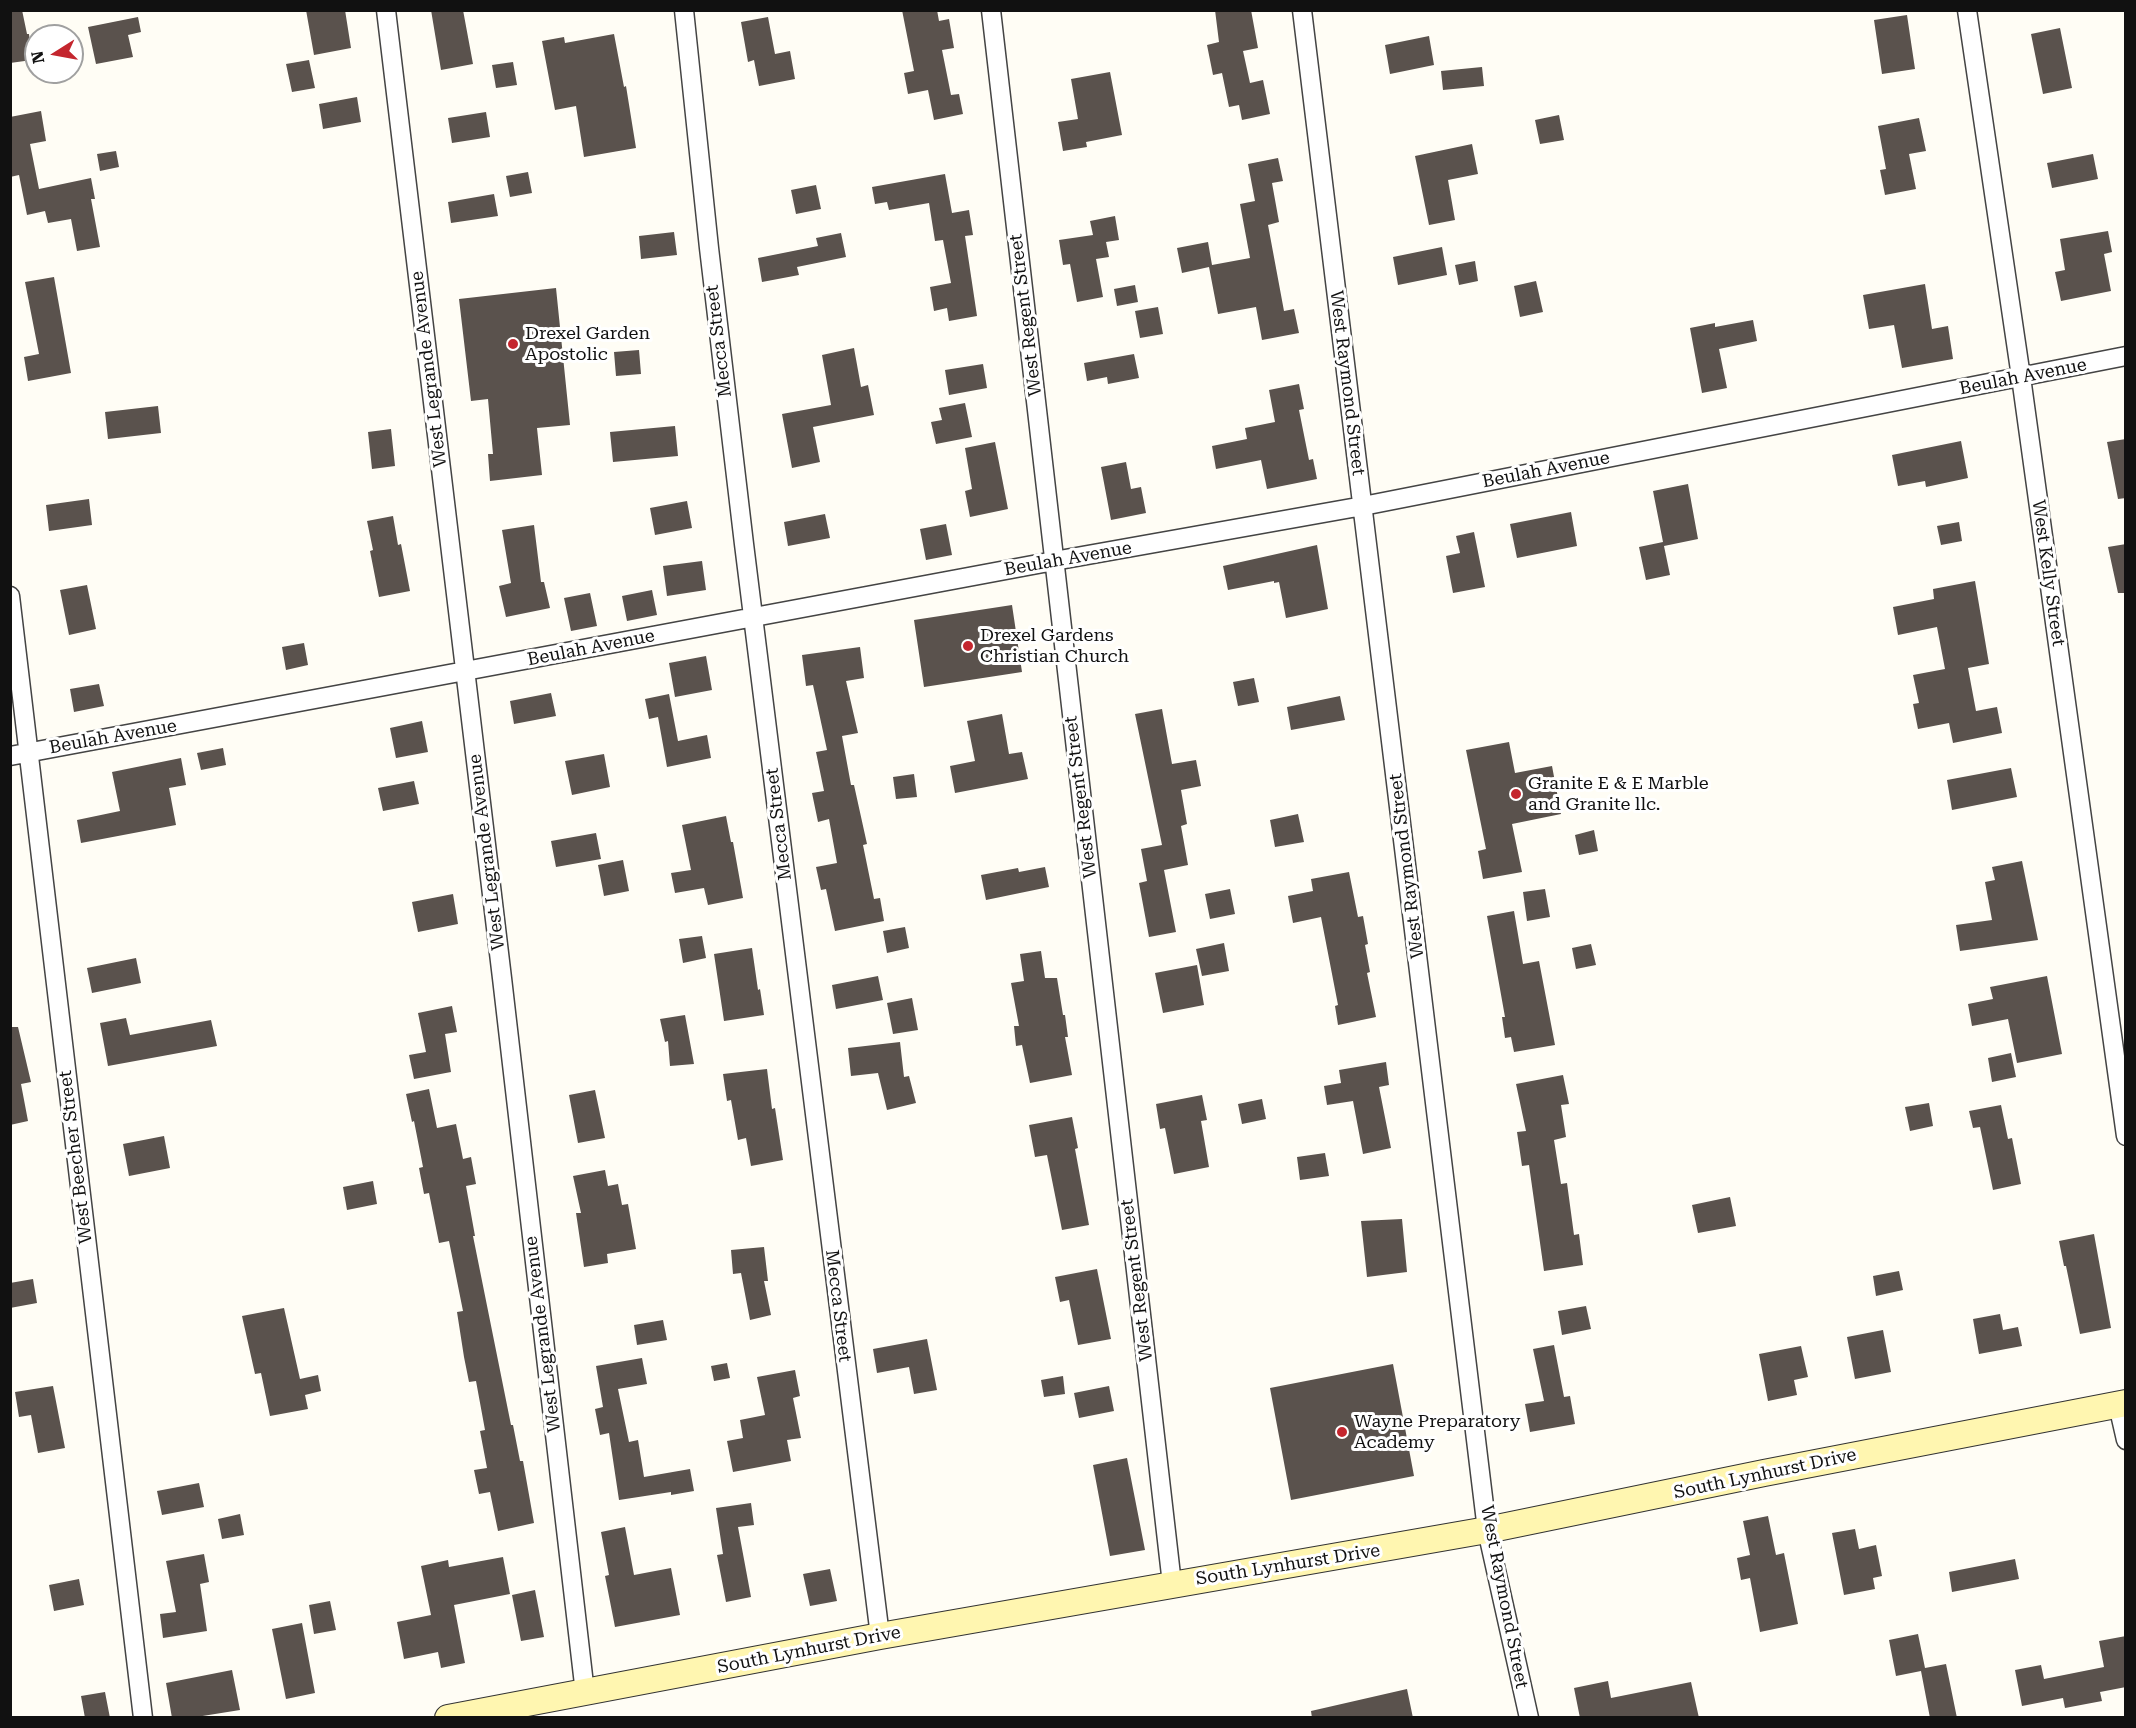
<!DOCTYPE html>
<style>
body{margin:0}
#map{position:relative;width:2136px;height:1728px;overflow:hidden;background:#fffdf5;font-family:"Roboto Serif",serif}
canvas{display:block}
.frame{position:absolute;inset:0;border:12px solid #111;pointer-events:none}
.north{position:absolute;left:24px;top:24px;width:60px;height:60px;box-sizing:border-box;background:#fff;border:2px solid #a0a0a0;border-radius:50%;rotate:259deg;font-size:16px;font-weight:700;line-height:24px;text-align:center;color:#111}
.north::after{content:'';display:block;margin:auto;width:21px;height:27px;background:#c4262e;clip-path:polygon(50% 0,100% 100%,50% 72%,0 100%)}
</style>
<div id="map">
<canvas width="2136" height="1728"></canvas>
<div class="frame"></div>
<div class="north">N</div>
</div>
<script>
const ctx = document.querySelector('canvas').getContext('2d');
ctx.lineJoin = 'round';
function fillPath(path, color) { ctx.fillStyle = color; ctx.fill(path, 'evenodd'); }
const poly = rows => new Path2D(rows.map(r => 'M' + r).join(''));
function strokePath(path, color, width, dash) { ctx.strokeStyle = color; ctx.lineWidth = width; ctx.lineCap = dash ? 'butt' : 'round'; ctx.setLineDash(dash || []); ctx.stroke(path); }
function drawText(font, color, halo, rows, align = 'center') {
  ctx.font = font + ' "Roboto Serif",serif'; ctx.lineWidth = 6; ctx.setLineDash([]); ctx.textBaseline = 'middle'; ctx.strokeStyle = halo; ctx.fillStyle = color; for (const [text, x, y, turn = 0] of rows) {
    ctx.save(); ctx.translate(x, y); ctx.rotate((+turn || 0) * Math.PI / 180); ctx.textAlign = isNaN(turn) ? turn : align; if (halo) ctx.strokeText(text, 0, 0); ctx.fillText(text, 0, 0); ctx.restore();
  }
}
fillPath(poly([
 [10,10,22,10,27,34,29,34,32,60,10,63],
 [306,10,345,10,351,48,314,55],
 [431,10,463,10,473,64,441,70],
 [902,10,937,10,939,21,949,19,954,48,942,50,951,95,959,94,963,114,934,120,928,90,908,94,904,73,914,71],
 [1215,10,1251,10,1258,48,1243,51,1250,83,1263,80,1270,114,1242,120,1239,105,1229,107,1222,73,1213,75,1207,45,1219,42],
 [1907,15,1915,69,1882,74,1874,20],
 [138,17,141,32,128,35,133,57,96,64,88,27],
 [768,17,775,54,790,51,795,79,759,86,754,60,748,62,741,22],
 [2060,28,2072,88,2043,94,2031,34],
 [614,34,624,87,626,86,636,148,584,157,576,106,555,110,542,41,564,37,565,43],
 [1429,36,1434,65,1390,74,1385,45],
 [309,60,315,88,292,92,286,64],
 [513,62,517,85,496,88,492,65],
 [1482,67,1484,86,1443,90,1441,71],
 [1110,72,1122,135,1086,142,1087,147,1063,151,1058,122,1078,119,1071,79],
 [357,97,361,122,323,129,319,104],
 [41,111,46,141,30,144,39,189,91,178,95,199,91,199,100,247,77,251,71,219,48,223,45,211,27,215,19,175,10,177,10,117],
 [486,112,490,137,452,143,448,118],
 [1559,115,1564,140,1540,144,1535,120],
 [1919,118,1926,151,1909,154,1916,189,1885,195,1880,170,1886,169,1878,126],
 [1472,144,1478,174,1448,180,1455,220,1429,225,1415,156],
 [116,151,119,167,100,171,97,154],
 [2093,154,2098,179,2052,188,2047,163],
 [1278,158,1283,181,1272,183,1279,222,1268,225,1284,311,1294,309,1299,333,1262,340,1256,307,1218,314,1209,267,1182,273,1177,248,1208,242,1212,265,1250,258,1240,204,1255,201,1248,164],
 [528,172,532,193,510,197,506,176],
 [945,174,952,213,969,210,973,235,965,236,977,316,949,321,947,308,934,311,930,287,951,283,943,240,935,241,929,203,889,210,887,202,875,204,872,187],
 [816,185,821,209,796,214,791,190],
 [494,194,498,216,451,223,448,202],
 [1115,216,1119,240,1106,242,1109,257,1096,259,1103,297,1077,302,1070,264,1063,265,1059,240,1093,235,1090,221],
 [2108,231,2112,252,2104,254,2111,291,2061,301,2055,272,2065,270,2060,239],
 [674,232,677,255,641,259,639,236],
 [841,233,846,257,797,267,799,275,762,282,758,258,818,246,816,238],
 [1442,247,1447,275,1398,285,1393,257],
 [1475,261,1478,281,1459,285,1455,265],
 [54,277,71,373,28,381,24,357,39,354,25,282],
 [1536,281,1543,312,1520,317,1514,286],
 [1925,284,1932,329,1948,326,1953,359,1902,368,1894,325,1869,329,1863,295],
 [1135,285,1138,302,1117,306,1114,289],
 [556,288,570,425,537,428,542,475,490,481,488,454,493,454,488,399,471,401,459,299],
 [1158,307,1163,334,1140,338,1135,311],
 [1753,320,1757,341,1719,349,1727,388,1702,393,1690,328,1715,323,1715,327],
 [854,348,861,387,868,385,874,415,813,427,820,462,792,468,782,414,831,405,822,355],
 [639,350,641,374,616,376,614,352],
 [1134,354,1139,378,1108,384,1107,377,1087,381,1084,363],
 [983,364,987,388,949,395,945,370],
 [1299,384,1304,409,1299,410,1309,460,1313,459,1317,479,1267,489,1261,460,1216,469,1212,446,1247,439,1245,428,1275,422,1269,390],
 [965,403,972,437,936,444,931,422,942,420,939,408],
 [158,406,161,433,108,439,105,412],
 [675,426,678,456,613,462,610,432],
 [391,429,395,466,372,469,368,432],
 [2126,439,2126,498,2118,499,2107,442],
 [1961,441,1968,478,1926,487,1925,481,1898,486,1892,455],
 [995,442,1008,509,970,517,965,491,972,489,965,448],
 [1126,462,1131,489,1141,487,1146,513,1111,520,1101,467],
 [1688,484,1698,539,1664,546,1670,575,1646,580,1639,547,1663,542,1653,491],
 [89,499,92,525,49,531,46,505],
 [687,501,692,528,655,535,650,508],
 [1571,512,1577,546,1517,558,1510,524],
 [825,514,830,538,788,546,784,522],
 [393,516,398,545,401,544,410,591,379,597,370,551,373,550,367,521],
 [1959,522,1962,541,1941,545,1937,526],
 [946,524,952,555,926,560,920,529],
 [534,525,541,582,544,582,550,608,506,617,499,586,511,583,502,530],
 [1474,532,1485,587,1453,593,1446,556,1460,553,1456,536],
 [2126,544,2126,593,2118,593,2108,547],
 [1317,545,1328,609,1286,618,1279,582,1274,583,1274,581,1228,590,1223,566],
 [702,561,706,590,667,596,663,566],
 [1975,581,1989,664,1968,668,1976,711,1997,707,2002,733,1953,743,1949,723,1918,729,1913,704,1919,703,1913,675,1945,669,1937,627,1898,635,1893,607,1934,599,1933,589],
 [87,585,96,629,69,635,60,590],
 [652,590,657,615,627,621,622,596],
 [590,593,597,626,571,631,564,598],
 [1012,605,1022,672,924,687,914,620],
 [304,643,308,665,286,670,282,647],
 [860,647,864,678,846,681,858,733,842,736,851,785,854,785,867,844,863,845,874,899,880,898,884,921,835,931,826,889,821,890,816,867,837,863,829,819,818,822,812,793,824,791,816,752,827,750,813,685,806,686,802,655],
 [706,656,712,690,675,697,669,663],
 [1254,678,1259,702,1238,706,1233,682],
 [99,684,104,706,74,712,70,689],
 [551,693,556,716,514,724,510,701],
 [669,694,678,741,707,735,711,758,667,767,658,717,649,719,645,699],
 [1340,696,1345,720,1291,730,1287,707],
 [1162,709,1172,764,1196,760,1201,786,1181,790,1187,824,1181,826,1188,865,1164,870,1176,932,1149,937,1139,883,1147,881,1141,849,1162,845,1135,714],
 [1002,714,1009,754,1022,752,1028,779,955,793,950,766,975,761,967,721],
 [422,721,428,752,396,758,390,728],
 [1509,742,1515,773,1552,766,1561,814,1512,824,1522,872,1483,879,1478,851,1486,849,1466,750],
 [223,748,226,765,201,770,197,753],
 [604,754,610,787,572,795,565,761],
 [181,758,186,785,169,788,176,825,81,843,77,820,120,811,112,772],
 [2011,768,2017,797,1952,810,1947,780],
 [914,774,917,797,896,799,893,777],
 [414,781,419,804,383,811,378,788],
 [1298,814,1304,842,1275,847,1270,820],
 [726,816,731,842,733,842,743,898,708,905,704,888,675,893,671,873,691,870,682,825],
 [1594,830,1598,851,1579,855,1575,835],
 [596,833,601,859,556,867,551,841],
 [623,860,629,891,604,896,598,865],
 [2022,861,2038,940,1960,951,1956,925,1992,920,1985,882,1995,880,1992,867],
 [1045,867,1049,887,986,900,981,875,1018,868,1019,872],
 [1349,872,1358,917,1363,916,1368,944,1365,945,1370,972,1367,973,1376,1017,1338,1025,1335,1006,1338,1005,1321,917,1293,923,1288,896,1313,891,1311,879],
 [1230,889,1235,914,1210,919,1205,894],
 [1545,889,1550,917,1527,921,1523,892],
 [453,894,458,924,418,932,412,902],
 [1514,911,1523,964,1539,961,1555,1045,1514,1052,1511,1037,1505,1038,1502,1017,1505,1017,1487,916],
 [905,927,909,948,887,953,883,931],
 [702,936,706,958,683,963,679,939],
 [1224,943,1229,971,1202,976,1196,949],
 [1591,944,1596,965,1576,969,1572,948],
 [752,948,758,990,760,989,764,1015,724,1021,714,954],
 [1041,951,1045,978,1057,978,1063,1015,1065,1015,1068,1037,1065,1037,1072,1075,1030,1083,1022,1045,1016,1046,1014,1026,1019,1026,1011,983,1024,981,1020,954],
 [136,958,141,983,92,993,87,968],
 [1197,965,1204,1005,1163,1013,1155,973],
 [878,976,883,1000,836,1009,832,985],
 [2047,976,2062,1054,2017,1063,2008,1019,1972,1026,1968,1004,1993,999,1990,987],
 [912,998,918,1030,893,1034,887,1003],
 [452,1006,457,1032,445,1034,451,1072,414,1079,409,1055,426,1052,418,1013],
 [685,1015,694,1064,670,1066,668,1041,665,1042,660,1019],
 [126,1018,130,1035,211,1020,217,1046,108,1066,100,1023],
 [10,1027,18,1027,31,1082,21,1084,28,1121,10,1125],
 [900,1042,904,1077,909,1076,916,1103,887,1110,878,1073,851,1076,848,1048],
 [2011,1053,2016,1077,1992,1082,1988,1058],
 [1386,1062,1389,1085,1379,1087,1391,1148,1363,1154,1353,1101,1327,1105,1324,1086,1341,1083,1339,1070],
 [767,1069,772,1109,775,1108,783,1160,751,1166,746,1138,738,1140,731,1100,727,1101,723,1074],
 [1563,1075,1569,1104,1561,1105,1566,1137,1554,1140,1561,1184,1567,1183,1574,1235,1579,1234,1583,1265,1544,1271,1529,1165,1522,1166,1517,1132,1526,1131,1516,1084],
 [429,1089,437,1128,456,1124,463,1159,471,1157,476,1184,466,1186,475,1236,473,1236,511,1425,513,1425,520,1461,523,1461,534,1523,498,1531,490,1492,479,1494,474,1470,487,1468,480,1431,485,1430,476,1381,469,1382,464,1357,457,1312,463,1311,449,1241,439,1243,429,1193,424,1194,419,1168,423,1167,414,1121,412,1122,406,1094],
 [595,1090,605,1138,578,1143,569,1095],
 [1202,1095,1207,1120,1201,1121,1209,1167,1174,1174,1165,1128,1160,1129,1156,1104],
 [1262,1099,1266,1119,1242,1124,1238,1104],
 [1929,1103,1933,1126,1910,1131,1905,1107],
 [2001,1105,2008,1139,2012,1138,2021,1184,1993,1190,1980,1127,1973,1128,1969,1111],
 [1072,1117,1078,1148,1075,1149,1089,1225,1062,1230,1047,1155,1035,1157,1029,1125],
 [164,1136,170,1168,129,1176,123,1144],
 [1325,1153,1329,1176,1300,1180,1297,1157],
 [605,1170,608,1186,618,1184,622,1205,628,1204,636,1249,607,1254,608,1263,584,1267,576,1213,581,1213,573,1176],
 [373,1181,377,1204,347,1210,343,1187],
 [1730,1197,1736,1226,1698,1233,1692,1205],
 [1402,1219,1407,1272,1367,1277,1361,1221],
 [2094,1234,2111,1328,2080,1334,2066,1266,2064,1266,2059,1241],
 [764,1247,768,1281,764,1281,771,1315,750,1320,741,1273,733,1274,731,1250],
 [1097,1269,1111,1339,1078,1345,1069,1300,1060,1302,1055,1277],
 [1899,1271,1903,1290,1876,1296,1873,1276],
 [33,1279,37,1303,10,1308,10,1283],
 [1586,1306,1591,1329,1562,1335,1558,1311],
 [284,1308,300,1379,318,1375,321,1391,305,1395,308,1409,270,1416,261,1373,255,1374,242,1316],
 [2000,1314,2003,1330,2018,1327,2022,1346,1979,1354,1973,1319],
 [663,1320,667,1340,637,1345,634,1325],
 [1883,1330,1891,1372,1855,1379,1847,1337],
 [927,1339,937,1390,914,1394,909,1367,877,1373,873,1349],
 [1554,1345,1564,1397,1570,1396,1575,1424,1530,1432,1525,1404,1544,1401,1533,1349],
 [1801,1346,1808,1377,1794,1380,1797,1395,1768,1401,1759,1354],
 [642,1358,647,1384,618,1389,629,1442,638,1440,644,1477,690,1469,694,1491,671,1495,671,1492,619,1500,609,1433,600,1435,595,1409,603,1407,596,1366],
 [727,1363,730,1378,714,1381,711,1366],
 [1393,1364,1414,1476,1291,1500,1270,1388],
 [795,1370,800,1396,793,1398,801,1438,787,1440,791,1461,733,1472,727,1441,743,1438,740,1420,765,1415,757,1377],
 [1063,1376,1065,1394,1044,1397,1041,1380],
 [53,1386,65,1448,38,1453,31,1415,19,1417,15,1392],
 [1109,1386,1114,1411,1079,1418,1074,1393],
 [1127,1458,1145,1550,1110,1556,1093,1465],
 [199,1483,204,1507,162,1515,157,1491],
 [751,1503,754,1525,738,1527,751,1597,726,1602,717,1555,723,1554,716,1508],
 [240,1514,244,1535,222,1539,218,1519],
 [1768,1516,1776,1555,1784,1553,1798,1624,1760,1632,1750,1578,1741,1580,1737,1558,1750,1555,1743,1521],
 [625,1527,634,1575,671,1568,680,1615,615,1627,605,1576,609,1575,601,1532],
 [1855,1529,1859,1549,1876,1545,1882,1576,1873,1578,1875,1589,1844,1595,1832,1533],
 [204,1554,209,1582,200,1584,207,1631,163,1638,160,1614,176,1612,166,1561],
 [503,1557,510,1594,454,1605,465,1663,441,1668,438,1652,404,1659,397,1622,431,1615,421,1566,448,1560,449,1567],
 [2015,1559,2019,1579,1952,1592,1949,1572],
 [830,1569,837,1601,810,1606,803,1574],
 [79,1579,84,1605,54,1611,49,1585],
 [535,1590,544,1637,521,1641,512,1595],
 [330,1601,336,1630,314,1634,309,1605],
 [302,1623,315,1693,286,1699,272,1629],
 [1918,1634,1925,1668,1946,1664,1957,1718,1930,1718,1921,1671,1896,1676,1889,1640],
 [2126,1636,2126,1687,2100,1692,2102,1701,2065,1708,2063,1698,2022,1706,2015,1670,2041,1665,2044,1679,2104,1667,2099,1641],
 [232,1670,240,1710,190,1718,172,1718,166,1683],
 [1608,1681,1611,1698,1691,1682,1699,1718,1580,1718,1574,1688],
 [1407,1689,1413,1718,1312,1718,1311,1711],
 [105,1692,110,1718,85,1718,81,1696]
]), '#5a524d');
const minor = poly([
 [386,10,502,978,585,1693],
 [684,10,709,248,744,544,880,1636],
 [991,10,1172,1584],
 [1302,10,1487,1530,1529,1718],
 [1967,10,2021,377,2126,1136],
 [10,596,143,1718],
 [10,756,1054,561,1363,506,2126,356],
 [2118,1405,2126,1440]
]);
const secondary = poly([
 [448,1718,880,1636,1487,1530,1764,1473,2126,1403]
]);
strokePath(minor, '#444', 21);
strokePath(secondary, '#333', 28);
strokePath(minor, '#fff', 18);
strokePath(secondary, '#fff6b0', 26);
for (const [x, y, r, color] of [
 [513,344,6,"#c4262e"],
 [968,646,6,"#c4262e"],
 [1516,794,6,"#c4262e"],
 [1342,1432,6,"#c4262e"]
]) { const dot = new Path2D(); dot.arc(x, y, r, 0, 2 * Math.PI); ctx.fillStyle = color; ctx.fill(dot); strokePath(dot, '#fff', 2); }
drawText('18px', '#111', '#fff', [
 ["West Regent Street",1026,315,-97],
 ["Mecca Street",719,341,-97],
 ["West Legrande Avenue",429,369,-97],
 ["Beulah Avenue",2023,377,-11],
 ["West Raymond Street",1347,383,83],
 ["Beulah Avenue",1546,470,-11],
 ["Beulah Avenue",1068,559,-10],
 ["West Kelly Street",2048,573,82],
 ["Beulah Avenue",591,648,-11],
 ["Beulah Avenue",113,737,-10],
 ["West Regent Street",1081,797,-97],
 ["Mecca Street",779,824,-97],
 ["West Legrande Avenue",487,852,-97],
 ["West Raymond Street",1407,866,-97],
 ["West Beecher Street",76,1157,-97],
 ["West Regent Street",1137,1280,-97],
 ["Mecca Street",838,1306,83],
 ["West Legrande Avenue",543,1334,-97],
 ["South Lynhurst Drive",1765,1474,-12],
 ["South Lynhurst Drive",1288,1565,-9],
 ["West Raymond Street",1504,1597,79],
 ["South Lynhurst Drive",809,1650,-11]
]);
drawText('18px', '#111', '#fff', [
 ["Drexel Garden",525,334],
 ["Apostolic",525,355],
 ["Drexel Gardens",980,636],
 ["Christian Church",980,657],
 ["Granite E & E Marble",1528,784],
 ["and Granite llc.",1528,805],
 ["Wayne Preparatory",1354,1422],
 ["Academy",1354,1443]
], 'left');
</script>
